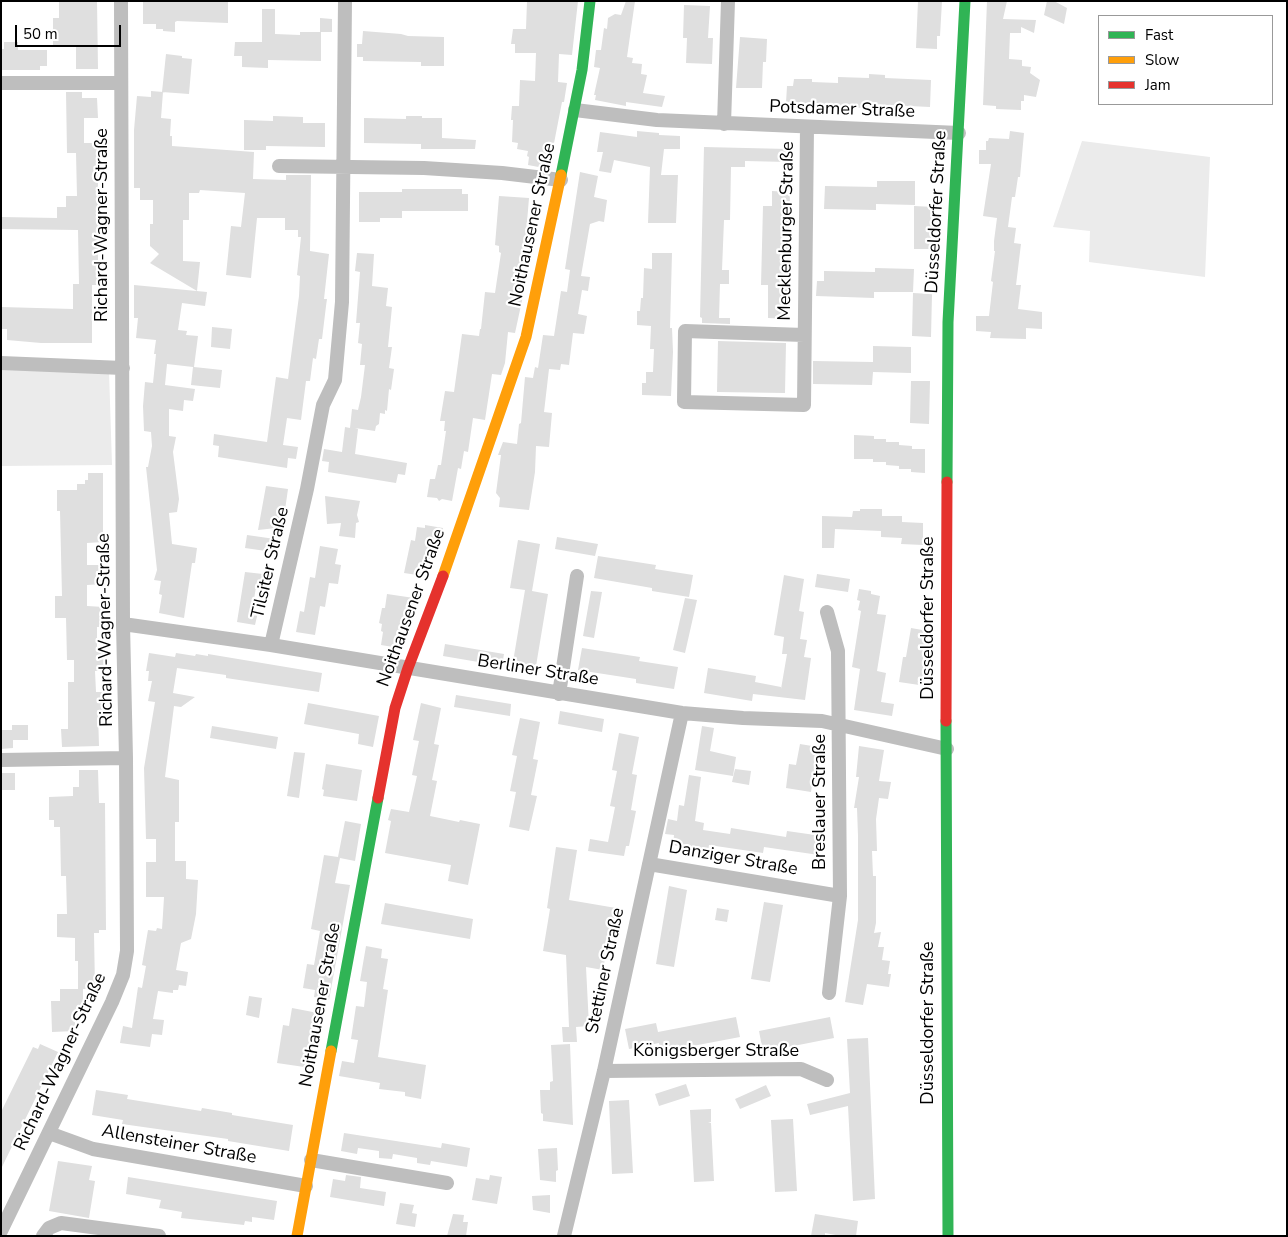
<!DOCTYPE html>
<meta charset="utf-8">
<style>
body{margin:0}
#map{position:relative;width:1288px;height:1237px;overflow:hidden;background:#fff;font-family:"Nunito Sans",sans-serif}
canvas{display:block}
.frame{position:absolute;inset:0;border:2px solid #000;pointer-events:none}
.legend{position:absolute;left:1098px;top:15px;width:175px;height:90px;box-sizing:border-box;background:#fff;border:1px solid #999;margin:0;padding:6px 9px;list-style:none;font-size:15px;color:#000}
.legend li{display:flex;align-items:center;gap:10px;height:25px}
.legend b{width:25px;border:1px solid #999}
.scale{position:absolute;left:15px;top:25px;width:106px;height:22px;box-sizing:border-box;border:2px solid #000;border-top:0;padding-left:6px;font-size:15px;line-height:18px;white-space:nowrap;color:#000;-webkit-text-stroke:4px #fff;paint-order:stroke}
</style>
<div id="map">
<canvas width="1288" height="1237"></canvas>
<div class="frame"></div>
<ul class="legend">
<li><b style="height:6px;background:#30b455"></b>Fast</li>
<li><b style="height:6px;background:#ff9f0a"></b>Slow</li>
<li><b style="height:6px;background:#e5322d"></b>Jam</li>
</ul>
<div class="scale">50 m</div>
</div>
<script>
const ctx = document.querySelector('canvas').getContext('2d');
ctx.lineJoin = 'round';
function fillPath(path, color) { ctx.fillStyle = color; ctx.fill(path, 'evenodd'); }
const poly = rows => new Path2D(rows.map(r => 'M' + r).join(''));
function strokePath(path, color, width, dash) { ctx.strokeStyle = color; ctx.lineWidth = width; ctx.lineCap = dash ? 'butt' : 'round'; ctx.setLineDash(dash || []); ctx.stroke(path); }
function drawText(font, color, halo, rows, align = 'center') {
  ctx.font = font + ' "Nunito Sans",sans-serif'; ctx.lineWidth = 4.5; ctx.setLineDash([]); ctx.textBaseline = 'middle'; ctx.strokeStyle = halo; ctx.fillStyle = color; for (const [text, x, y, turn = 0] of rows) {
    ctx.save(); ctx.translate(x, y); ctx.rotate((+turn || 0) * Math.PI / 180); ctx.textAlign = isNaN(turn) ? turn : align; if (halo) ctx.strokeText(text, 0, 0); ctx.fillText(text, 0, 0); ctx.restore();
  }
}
fillPath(poly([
 [1082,141,1210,157,1205,277,1089,262,1090,231,1053,227],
 [1,368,109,371,112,465,1,466]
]), '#ebebeb');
fillPath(poly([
 [59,1,97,1,98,69,76,69,76,47,53,47,53,18,59,18],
 [143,1,228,1,228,23,177,21,175,22,175,32,163,31,163,29,156,29,156,24,143,24],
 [527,1,578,1,572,55,559,54,558,82,567,83,564,102,562,102,549,169,528,165,529,157,527,156,528,151,517,149,518,143,512,142,513,120,511,120,512,106,519,106,520,80,535,81,536,53,515,53,515,44,511,44,513,29,526,29],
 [626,1,635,1,627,57,633,58,632,63,642,64,641,74,647,75,643,93,665,96,662,107,626,102,626,106,595,100,596,95,594,95,600,68,594,67,596,50,601,50,604,28,607,29,608,18,615,14,621,15],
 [918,1,942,1,940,36,937,36,937,49,916,48],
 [987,1,1007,1,1003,19,1036,20,1034,33,1021,27,1021,33,1010,33,1009,59,1022,60,1022,66,1031,67,1030,73,1040,80,1036,97,1024,95,1024,101,1021,101,1021,110,996,109,996,106,983,105],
 [1047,1,1054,1,1067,8,1064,24,1044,15],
 [684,5,710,6,708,38,713,38,712,64,686,63,687,38,683,38],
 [262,9,275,9,275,34,300,35,300,32,320,32,320,18,332,19,332,32,321,32,321,61,268,60,268,68,242,67,242,56,234,56,235,42,262,42],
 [363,31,401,34,408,36,444,37,444,66,421,66,421,62,363,61,363,57,357,57,357,44,362,44],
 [740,37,767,39,766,62,763,62,762,88,736,88],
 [4,42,18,42,18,50,47,50,47,66,40,66,40,70,1,70,1,49,4,49],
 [166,54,182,56,182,58,192,59,189,94,162,92],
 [869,74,885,75,885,78,931,80,930,107,868,104,868,108,830,107,830,104,786,103,787,86,793,86,794,79,812,79,812,82,838,83,838,77,869,78],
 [151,91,163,92,161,118,171,119,170,136,172,136,172,146,254,152,253,179,286,180,286,175,311,175,310,251,329,254,324,299,327,299,326,306,322,339,319,339,316,359,313,358,310,381,306,381,301,420,287,418,283,445,298,447,296,459,288,458,287,468,218,457,219,446,213,445,214,434,267,442,276,377,288,379,299,296,300,276,297,275,301,237,298,237,298,230,285,230,285,218,257,218,251,278,226,275,231,226,241,227,245,193,200,190,199,193,189,193,189,220,183,220,183,261,200,262,197,291,150,263,159,254,150,246,150,224,153,224,153,200,140,200,140,188,134,188,134,130,137,96,151,97],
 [66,92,82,92,82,98,97,98,98,118,84,118,84,143,98,143,98,285,92,285,92,343,41,343,7,340,7,329,1,329,1,307,73,309,73,284,79,284,78,230,1,229,1,217,57,218,57,207,66,207,66,196,77,196,76,153,67,153],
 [273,116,303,117,303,123,325,123,325,147,266,146,266,150,244,150,244,120,273,121],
 [406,116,422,116,422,118,442,118,442,138,476,140,475,149,421,149,421,144,364,143,364,118,406,119],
 [637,131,659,133,659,135,680,136,680,149,664,149,661,175,678,175,676,223,648,223,650,167,614,160,611,173,599,171,603,152,597,152,600,132,637,137],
 [1010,131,1024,133,1020,177,1018,177,1015,197,1012,197,1008,227,1016,228,1014,243,1021,244,1016,285,1021,285,1018,309,1042,312,1042,329,1026,328,1026,339,990,338,991,332,976,331,976,316,989,316,993,282,991,281,995,251,994,251,994,241,997,218,983,216,991,164,979,164,979,150,986,150,986,141,988,141,989,138,1009,139],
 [704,147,788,149,788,162,745,161,745,167,731,167,730,220,724,220,722,270,729,270,729,284,720,284,719,318,730,318,730,324,702,323,702,318,700,317],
 [580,172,598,176,594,197,607,200,604,222,599,221,590,224,581,276,590,277,588,291,582,290,578,314,587,316,584,334,573,333,569,365,561,364,560,370,549,369,544,412,552,413,549,447,536,446,535,472,529,510,499,507,500,498,496,493,501,455,498,455,503,442,517,444,519,424,521,423,525,377,533,378,535,367,538,368,543,335,554,336,561,291,567,292,570,270,565,269],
 [877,181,915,181,915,205,876,204,876,210,824,209,825,186,877,187],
 [402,189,462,189,462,194,468,194,468,211,402,211,402,218,380,218,380,222,359,222,359,192,402,192],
 [772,191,790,192,787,319,768,318,768,285,761,285,763,206,772,206],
 [499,196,529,198,524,258,531,259,515,333,508,332,505,363,501,375,492,374,485,420,473,418,468,452,464,451,461,469,458,468,452,501,442,499,439,501,437,498,427,497,430,479,435,479,438,465,441,465,446,431,444,431,445,421,440,421,445,391,454,392,462,334,479,336,480,329,481,329,485,292,495,293,501,253,499,252,499,246,495,245],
 [914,206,934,207,933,249,914,249],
 [357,253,374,254,372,286,388,288,386,306,392,307,388,347,392,347,389,368,394,369,391,390,389,389,387,411,385,410,385,414,380,413,379,424,376,426,375,431,355,428,358,429,355,454,407,463,405,475,398,474,396,483,328,472,329,462,322,461,324,449,342,452,345,427,350,428,352,409,358,410,361,397,365,365,360,365,362,344,358,343,360,323,356,323,360,272,355,271],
 [652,253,672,253,670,328,672,328,673,352,671,396,642,395,642,383,646,383,646,372,653,372,654,349,650,349,651,326,637,325,637,311,640,311,641,298,643,298,644,268,652,269],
 [875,268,914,269,913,292,874,292,874,298,816,296,817,281,824,281,824,271,875,272],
 [134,285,207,292,205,306,182,303,178,330,187,331,186,335,198,336,194,367,222,370,220,388,191,385,193,367,167,364,165,385,195,389,193,401,184,400,183,411,169,409,169,436,176,437,173,452,179,499,177,512,169,513,172,544,197,548,195,563,192,563,184,618,159,613,162,595,159,594,161,581,154,580,157,570,146,467,148,467,152,446,151,432,144,431,143,406,145,382,153,383,156,354,154,354,156,340,136,338,138,318,134,318],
 [913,293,932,294,931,337,912,336],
 [212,327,232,329,230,349,211,347],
 [718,341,786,343,785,393,717,392],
 [873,346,911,347,911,373,873,372,872,385,813,384,813,361,873,362],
 [911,381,930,381,929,424,910,423],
 [854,435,874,436,874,439,886,439,886,442,899,442,899,445,912,446,912,449,925,449,925,473,911,472,911,469,899,469,899,466,886,465,886,462,873,462,873,459,854,459],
 [88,473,103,473,103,542,87,543,87,565,103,565,104,584,87,585,87,606,104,607,104,627,97,627,97,650,104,650,104,671,95,671,96,692,104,692,104,713,98,713,99,746,62,747,61,729,68,729,68,682,74,682,74,660,67,660,66,618,55,618,55,596,62,596,60,511,57,511,57,490,77,490,77,484,85,484,85,480,88,480],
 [266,486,288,489,285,510,283,519,278,518,276,528,258,530],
 [325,496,360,501,357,515,359,522,356,523,355,538,339,536,341,523,327,524],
 [860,509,882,509,882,516,902,516,902,522,923,523,923,545,901,544,902,538,881,537,881,531,835,529,834,548,822,548,822,516,852,517,853,511,860,511],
 [425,525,443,528,440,542,434,541,431,559,428,559,424,576,404,573,411,540,415,541,417,527,425,528],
 [247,535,275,539,273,552,245,548],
 [557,537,598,544,595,556,555,549],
 [518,540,540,544,532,591,548,594,536,666,513,662,525,590,510,588],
 [320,546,338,549,335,564,341,565,338,584,329,583,325,607,320,606,315,635,296,632,300,611,304,612,310,577,315,578],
 [598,556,656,565,655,569,693,575,689,597,652,591,652,588,594,578],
 [245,572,263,574,261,588,256,587,252,611,258,612,255,625,237,622],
 [817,574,850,579,848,592,815,587],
 [784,575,804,579,799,611,804,612,800,639,807,640,804,657,811,658,805,700,753,694,752,701,704,693,708,668,756,676,755,682,781,687,781,689,787,654,782,654,784,637,774,635],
 [859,589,871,591,871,594,880,596,877,614,886,615,877,671,886,673,881,702,894,704,892,716,854,710,860,669,852,667,861,611,858,610,860,601,857,600],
 [591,591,602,592,594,638,583,636],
 [387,594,414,598,411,612,406,611,399,648,381,645,383,632,381,631,382,624,379,623,382,608,385,608],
 [685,598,697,600,685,653,673,650],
 [911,628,928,631,923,660,927,660,925,673,928,673,926,686,899,682,903,657,906,657],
 [445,644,504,654,502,666,443,656],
 [582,648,640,657,639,661,678,667,674,689,636,683,636,679,578,670],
 [149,653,175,657,176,653,195,656,196,654,208,656,208,654,322,673,319,692,226,678,226,675,177,668,173,693,195,697,181,707,174,706,165,777,179,780,179,822,175,822,175,861,186,861,186,879,198,880,196,914,191,939,181,943,176,970,188,972,186,986,179,985,178,990,173,990,173,993,158,991,153,1019,164,1020,162,1035,152,1034,150,1047,120,1043,123,1026,132,1028,138,987,142,988,146,966,142,965,148,930,156,931,157,928,162,929,163,914,164,897,146,897,146,862,156,862,156,839,146,839,144,768,155,702,148,701,152,681,148,681,149,671,146,671],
 [456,695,511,704,510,716,454,707],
 [308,703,379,716,373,747,358,744,359,734,304,724],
 [421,703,441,708,434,744,439,745,432,780,437,781,430,816,459,822,460,820,480,824,468,885,448,881,451,865,385,853,391,821,388,820,391,809,409,812,417,776,412,775,419,741,413,740],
 [560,711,604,719,602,732,558,724],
 [520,718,540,722,533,759,538,760,531,795,537,796,529,831,509,827,516,792,510,791,517,756,512,755],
 [12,725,28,725,28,740,13,740,13,748,1,749,1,730,12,730],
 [212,726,278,737,276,749,210,738],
 [702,726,714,728,710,751,736,757,733,776,695,770],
 [619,733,639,737,632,774,637,775,631,810,636,811,629,846,626,846,624,856,588,851,590,839,608,842,615,807,610,806,617,771,612,770],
 [800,744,818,747,811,792,786,788,789,764,796,765],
 [859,746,884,750,879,781,891,782,888,799,879,798,876,819,877,851,872,851,873,876,876,876,876,923,874,933,881,932,878,947,884,947,882,960,890,961,888,974,891,974,889,987,867,984,863,1005,845,1002,858,920,858,836,857,808,854,808,859,777,856,777],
 [294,752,305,753,299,798,287,796],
 [326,764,362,770,357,801,323,796,324,790,322,789],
 [735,769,751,771,749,785,732,782],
 [79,770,98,770,99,803,105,803,106,930,99,930,99,933,94,933,95,989,83,989,83,1015,75,1015,75,1031,52,1032,51,1001,60,1001,60,989,78,989,78,961,75,961,75,938,57,937,57,914,67,914,66,876,61,876,60,827,54,827,54,820,49,820,49,797,73,796,73,787,79,787],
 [1,773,15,773,15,790,1,790],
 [689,775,701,777,695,821,704,823,703,830,730,834,731,828,786,837,787,831,822,836,819,855,764,847,763,853,709,845,708,851,673,845,674,835,665,834,668,819,677,821,679,805,684,806],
 [345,821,361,824,355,861,340,858,335,883,350,885,329,1000,314,997,315,990,303,988,307,964,314,965,320,931,311,929,324,855,338,857],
 [556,847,577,850,569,900,616,908,613,931,610,930,603,970,586,967,589,1026,576,1027,577,1042,563,1042,562,1027,569,1027,566,955,543,951,550,909,547,908],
 [669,886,687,890,674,967,656,964],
 [764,902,783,905,770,982,751,979],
 [385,903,473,919,470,939,381,924],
 [717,908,729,910,727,922,715,920],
 [366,946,382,949,381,958,388,959,383,989,388,990,378,1057,426,1065,421,1099,405,1096,405,1092,379,1089,380,1083,339,1076,342,1061,354,1063,358,1040,351,1039,356,1006,364,1007,367,982,360,981],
 [249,996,262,998,259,1018,246,1015],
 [292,1008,318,1013,315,1030,313,1029,309,1052,313,1053,311,1068,277,1063,283,1025,289,1026],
 [736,1017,740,1037,661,1052,659,1043,629,1049,625,1029,656,1023,658,1032],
 [830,1017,834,1038,763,1052,759,1031],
 [868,1038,875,1199,853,1201,848,1106,810,1115,807,1104,850,1093,847,1039],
 [40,1044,58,1052,1,1169,1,1112,33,1047,38,1049],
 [570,1044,573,1125,543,1121,543,1114,541,1113,540,1090,550,1090,550,1082,553,1081,551,1045],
 [686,1084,690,1096,659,1106,655,1094],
 [766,1085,771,1096,740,1109,735,1099],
 [96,1090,128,1095,127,1099,201,1111,202,1108,232,1113,232,1115,293,1125,289,1151,228,1141,228,1139,122,1124,123,1120,92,1115],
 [629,1100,633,1173,612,1174,609,1101],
 [711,1109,711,1122,708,1123,711,1123,714,1181,694,1182,690,1110],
 [793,1119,797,1191,775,1192,771,1120],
 [344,1133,441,1148,442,1143,470,1148,467,1167,431,1161,430,1165,417,1163,417,1158,393,1154,392,1159,379,1158,379,1151,358,1148,357,1154,341,1151],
 [557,1148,558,1170,556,1171,556,1182,540,1180,538,1149],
 [58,1161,92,1166,89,1180,95,1181,89,1218,49,1211],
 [346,1175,361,1177,360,1188,386,1192,384,1206,330,1197,333,1179,345,1181],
 [490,1175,502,1177,497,1204,472,1200,476,1178,489,1180],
 [128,1177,277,1201,274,1220,252,1217,252,1222,245,1221,244,1225,181,1218,182,1212,159,1208,161,1200,126,1194],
 [550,1195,550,1213,533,1210,532,1196],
 [400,1203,414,1205,412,1213,417,1214,415,1227,396,1224],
 [453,1214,464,1215,463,1222,468,1222,466,1236,447,1236],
 [815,1214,858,1221,856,1236,841,1236,825,1233,825,1236,811,1236]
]), '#dfdfdf');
strokePath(poly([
 [1,83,121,83],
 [575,110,657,120,959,133],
 [724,124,728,1],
 [279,166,424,168,502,173,561,180],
 [804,335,685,331,684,402,804,405,807,127],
 [1,363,123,368],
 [827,612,838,651,840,896,829,993],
 [123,624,271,645,682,713,743,718,822,721,947,749],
 [271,645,307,489,323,405,335,380,342,302,345,1],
 [559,694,577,576],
 [1,760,126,758],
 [649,864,840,896],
 [604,1071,801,1069,827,1080],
 [49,1133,93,1149,306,1186],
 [311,1160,447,1183],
 [1,1231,112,1002,123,975,127,951,126,758,123,624,121,1],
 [43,1236,49,1228,61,1223,159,1236],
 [564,1236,604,1071,682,713]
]), '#bebebe', 14);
strokePath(poly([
 [561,175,582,70,590,1],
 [947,482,948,322,965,1],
 [946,721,948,1236],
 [331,1051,378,798]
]), '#30b455', 11);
strokePath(poly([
 [443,576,526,337,561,175],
 [297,1236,331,1051]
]), '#ff9f0a', 11);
strokePath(poly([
 [946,721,947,482],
 [378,798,395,708,408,668,443,576]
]), '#e5322d', 11);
drawText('18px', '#000', '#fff', [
 ["Potsdamer Straße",842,110,2],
 ["Düsseldorfer Straße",937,212,-87],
 ["Richard-Wagner-Straße",103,225,-90],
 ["Noithausener Straße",533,225,-78],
 ["Mecklenburger Straße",787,231,-89],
 ["Tilsiter Straße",271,563,-77],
 ["Noithausener Straße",412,608,-70],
 ["Düsseldorfer Straße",929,618,-90],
 ["Richard-Wagner-Straße",106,630,-91],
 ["Berliner Straße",538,671,9],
 ["Breslauer Straße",821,802,-90],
 ["Danziger Straße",733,859,10],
 ["Stettiner Straße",606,971,-78],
 ["Noithausener Straße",321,1005,-80],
 ["Düsseldorfer Straße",929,1023,-90],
 ["Königsberger Straße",716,1052],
 ["Richard-Wagner-Straße",61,1062,-65],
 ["Allensteiner Straße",179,1145,10]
]);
</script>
